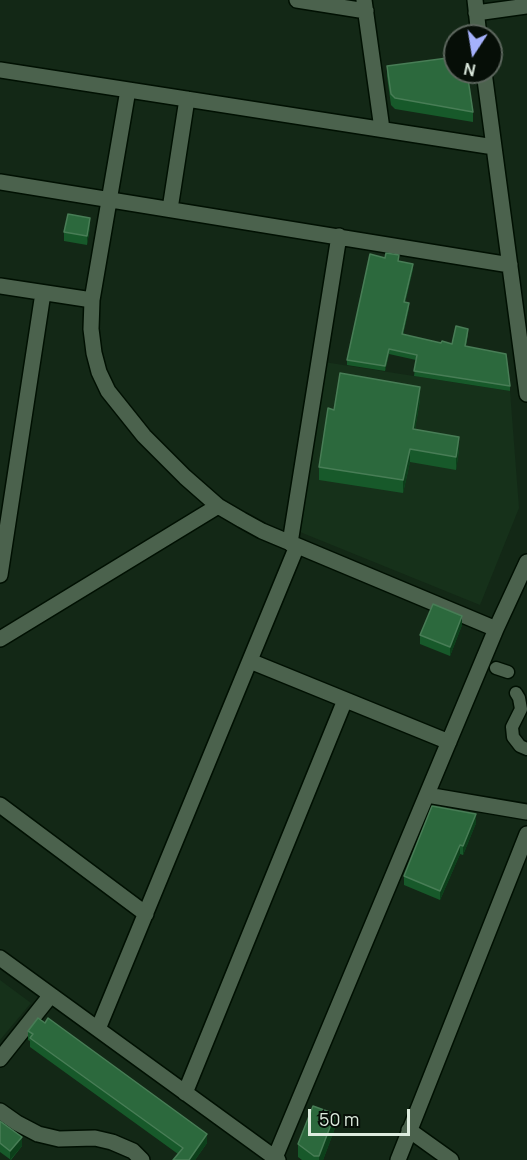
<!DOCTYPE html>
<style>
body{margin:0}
#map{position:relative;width:527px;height:1160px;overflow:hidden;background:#132816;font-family:Manrope,sans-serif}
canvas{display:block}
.north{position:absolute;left:443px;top:24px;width:60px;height:60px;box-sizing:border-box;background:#060e07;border:2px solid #5c665d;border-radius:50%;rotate:192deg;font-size:16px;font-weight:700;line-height:24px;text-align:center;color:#ddebde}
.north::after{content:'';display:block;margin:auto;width:21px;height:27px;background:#a5b1fc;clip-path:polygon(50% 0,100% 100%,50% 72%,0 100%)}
.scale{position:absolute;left:308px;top:1109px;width:102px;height:27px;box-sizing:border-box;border:3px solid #ddebde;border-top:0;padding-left:8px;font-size:18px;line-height:21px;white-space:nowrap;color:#ddebde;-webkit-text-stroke:4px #060e07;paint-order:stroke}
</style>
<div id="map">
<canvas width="527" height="1160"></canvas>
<div class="north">N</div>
<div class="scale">50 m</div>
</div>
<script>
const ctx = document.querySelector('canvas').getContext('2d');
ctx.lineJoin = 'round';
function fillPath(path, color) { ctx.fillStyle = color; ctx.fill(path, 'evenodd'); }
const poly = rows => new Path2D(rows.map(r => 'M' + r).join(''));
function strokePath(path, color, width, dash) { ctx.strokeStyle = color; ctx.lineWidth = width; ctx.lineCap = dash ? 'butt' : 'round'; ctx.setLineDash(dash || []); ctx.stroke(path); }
fillPath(poly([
 [324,362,510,391,519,508,480,605,300,532],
 [0,980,31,1003,0,1040]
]), '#16311a');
const pedestrian = poly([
 [496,668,508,672],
 [516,693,519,698,521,709,512,727,513,737,520,746,527,749]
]);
const minor = poly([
 [297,0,366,11],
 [364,0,382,129],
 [475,0,479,36],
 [476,13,527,6],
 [0,70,494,147],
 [484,72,527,394],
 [128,90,92,300,91,329,94,353,99,372,108,391,144,436,185,477,218,506,242,520,262,531,496,629],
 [0,182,510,265],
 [170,209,187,99],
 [0,286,92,300],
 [290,543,339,236],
 [0,575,43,293],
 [0,639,218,506],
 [250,661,449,742],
 [427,795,527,812],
 [0,805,146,914],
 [0,958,278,1160],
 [98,1029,297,546],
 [0,1059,51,995],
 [185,1093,345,700],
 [0,1111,17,1123,38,1134,59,1139,95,1138,112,1142,133,1151,142,1160],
 [409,1130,451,1160],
 [274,1160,496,629,527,562],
 [398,1160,527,834]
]);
strokePath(pedestrian, '#001002', 15);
strokePath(minor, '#001002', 18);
strokePath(pedestrian, '#4b624d', 12);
strokePath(minor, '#4b624d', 15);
fillPath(poly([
 [387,66,473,112,473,122,395,109,391,105,387,76],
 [90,227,87,245,64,241,64,232],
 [399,261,413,269,405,303,409,308,403,335,441,343,452,344,468,334,466,346,510,386,510,391,414,376,416,360,389,354,385,371,347,365,347,360],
 [420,400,415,429,459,450,456,470,410,462,403,493,319,480,319,467,334,410],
 [462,625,450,656,420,644,420,635],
 [476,823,463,855,460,854,440,900,404,885,404,876],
 [28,1031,207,1143,195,1160,173,1160,178,1154,30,1047,30,1041,28,1040],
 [0,1121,22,1146,11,1160,0,1152],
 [335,1128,323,1160,302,1160,298,1157,298,1144]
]), '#17592a');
fillPath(poly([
 [90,218,90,227,87,245,87,236],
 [413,264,413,269,404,307,404,302],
 [409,303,409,308,402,339,402,334],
 [389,349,389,354,385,371,385,366],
 [420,387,420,400,413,442,413,429],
 [459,437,459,450,456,470,456,457],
 [410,449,410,462,403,493,403,480],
 [462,616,462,625,450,656,450,647],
 [476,814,476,823,463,855,463,846],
 [460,845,460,854,440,900,440,891],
 [335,1114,335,1128,323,1160,319,1160,319,1156],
 [207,1134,207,1143,195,1160,189,1160],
 [22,1137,22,1146,10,1160,10,1151]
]), '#0c3f1a');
const building = poly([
 [455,57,455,72,467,72,473,112,395,98,391,94,387,66,455,57],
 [68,214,90,218,87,236,64,232,68,214],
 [386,253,399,255,398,261,413,264,404,302,409,303,402,334,441,343,442,341,452,344,456,326,468,329,465,346,506,354,510,386,414,371,417,355,389,349,385,366,347,360,370,254,385,258,386,253],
 [340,373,420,387,413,429,459,437,456,457,410,449,403,480,319,467,328,408,334,410,340,373],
 [433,604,462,616,450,647,420,635,433,604],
 [432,806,476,814,463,846,460,845,440,891,404,876,432,806],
 [38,1018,45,1023,48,1018,207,1134,189,1160,173,1160,183,1148,30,1038,33,1034,28,1031,38,1018],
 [313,1106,335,1114,319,1156,314,1156,298,1144,313,1106],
 [0,1121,22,1137,10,1151,0,1143,0,1121]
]);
fillPath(building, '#2c693d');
strokePath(building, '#487d56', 1.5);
</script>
